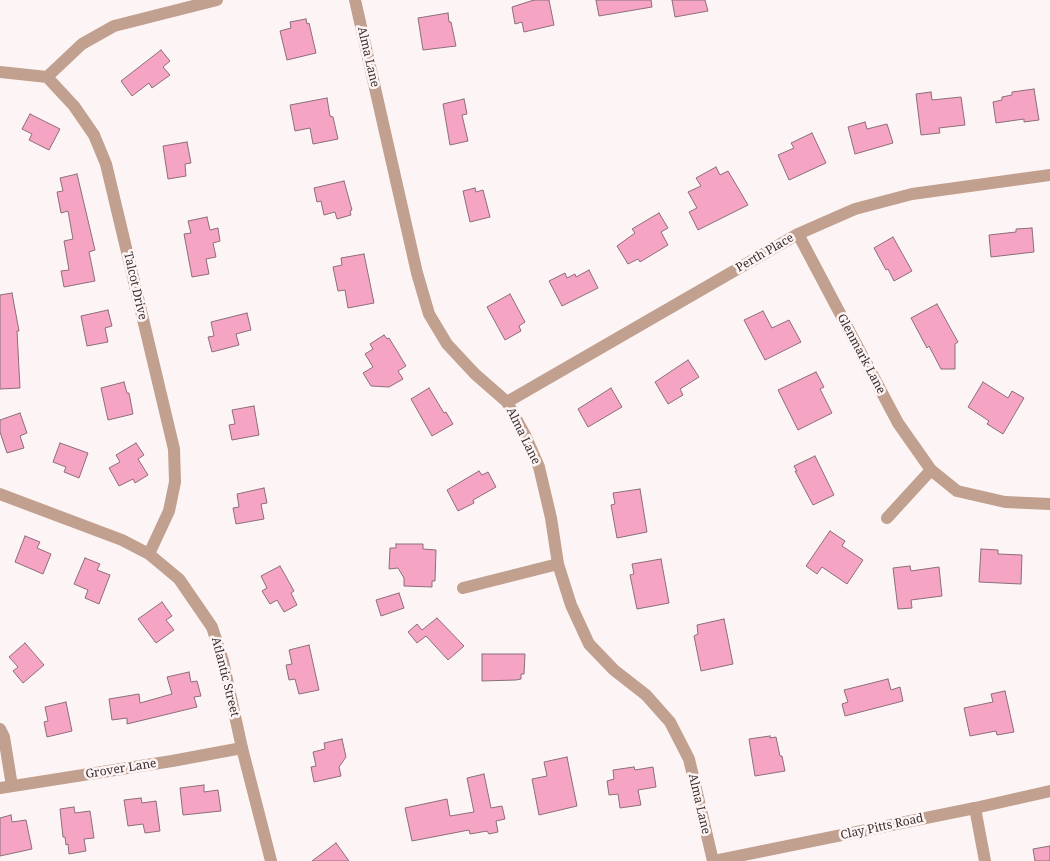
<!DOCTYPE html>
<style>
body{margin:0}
canvas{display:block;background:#fdf5f5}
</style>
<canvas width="1050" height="861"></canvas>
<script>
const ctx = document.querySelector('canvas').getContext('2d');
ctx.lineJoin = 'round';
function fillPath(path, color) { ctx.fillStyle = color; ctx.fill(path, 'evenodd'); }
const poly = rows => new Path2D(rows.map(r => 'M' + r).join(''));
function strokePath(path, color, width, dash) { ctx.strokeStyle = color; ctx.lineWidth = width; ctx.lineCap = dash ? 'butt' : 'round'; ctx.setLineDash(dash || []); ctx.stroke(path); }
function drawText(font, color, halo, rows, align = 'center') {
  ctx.font = font + ' "Noto Serif",serif'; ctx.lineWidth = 5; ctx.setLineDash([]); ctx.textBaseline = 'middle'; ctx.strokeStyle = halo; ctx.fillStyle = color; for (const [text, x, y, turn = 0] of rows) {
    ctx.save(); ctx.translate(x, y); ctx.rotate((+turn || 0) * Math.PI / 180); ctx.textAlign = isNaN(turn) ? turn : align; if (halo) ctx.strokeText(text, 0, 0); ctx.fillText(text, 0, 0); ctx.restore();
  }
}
const building = poly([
 [534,0,549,0,554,25,524,32,522,22,515,24,512,7,534,0],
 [596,0,651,0,652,7,599,16,596,0],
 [672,0,705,0,708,11,675,17,672,0],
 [448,13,449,22,451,22,456,46,423,50,418,18,448,13],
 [306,19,307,24,309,23,316,53,287,60,280,31,291,28,290,22,306,19],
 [161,50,170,61,163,67,170,75,152,88,149,83,132,96,121,81,161,50],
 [1034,89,1039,120,1024,122,1024,119,996,123,993,102,1002,100,1002,97,1012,95,1012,92,1034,89],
 [931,92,932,100,961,97,965,125,939,128,940,133,921,135,916,94,931,92],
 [327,98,330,116,333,117,338,139,313,144,310,128,295,131,290,105,327,98],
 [464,99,467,114,462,115,468,141,450,145,443,104,464,99],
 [30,114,60,129,49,150,29,140,32,134,22,129,30,114],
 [865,122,867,129,887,124,893,143,855,154,848,127,865,122],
 [812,133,826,163,789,180,778,155,794,148,791,143,812,133],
 [187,142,191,163,185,164,186,176,168,179,163,146,187,142],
 [716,167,720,175,728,171,748,205,698,230,689,212,697,208,688,192,701,186,696,178,716,167],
 [77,174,95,250,89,252,95,281,64,287,61,271,69,270,64,241,73,239,68,211,61,213,57,192,63,191,60,178,77,174],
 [344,181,352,210,350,211,351,215,337,219,335,212,324,215,321,201,317,202,314,188,344,181],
 [475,188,476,192,483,190,490,217,470,222,463,191,475,188],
 [659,213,668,228,661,232,668,245,640,262,638,259,628,264,617,246,635,233,632,229,659,213],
 [207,217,210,230,218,228,220,241,213,243,216,257,206,259,209,274,192,277,184,234,191,233,188,221,207,217],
 [1032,228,1034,252,991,257,989,235,1016,232,1016,229,1032,228],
 [893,237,912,271,894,281,888,269,886,270,874,248,893,237],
 [364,254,374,303,348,308,345,290,338,291,333,267,342,265,341,258,364,254],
 [589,270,598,288,562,306,549,281,565,273,567,278,575,274,576,277,589,270],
 [12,293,19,331,17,331,20,388,0,389,0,295,12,293],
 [510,294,525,322,519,326,521,331,505,340,487,307,510,294],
 [937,304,958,342,955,344,955,369,941,369,929,346,927,348,911,318,937,304],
 [108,310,112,326,105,328,108,342,87,346,81,316,108,310],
 [763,311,772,328,789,320,801,342,765,360,744,320,763,311],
 [247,313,251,330,236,334,239,345,212,352,208,337,214,336,211,322,247,313],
 [384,335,387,339,389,338,406,366,398,371,403,379,389,387,371,386,363,373,373,367,365,354,373,349,370,344,384,335],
 [688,360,699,377,680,389,683,395,668,404,655,382,688,360],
 [816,372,824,387,820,389,832,413,798,430,778,390,816,372],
 [124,382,127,393,129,393,133,414,108,420,101,388,124,382],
 [983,382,1008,398,1012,391,1024,398,1003,434,987,424,989,421,968,407,983,382],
 [429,388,444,413,446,412,453,424,432,436,411,399,429,388],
 [611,388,622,407,588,427,578,409,611,388],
 [254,406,259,435,232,440,229,425,235,424,232,410,254,406],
 [20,413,27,433,20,436,24,448,7,453,0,432,0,420,20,413],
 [60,443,88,453,79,478,64,472,66,467,53,462,60,443],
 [136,443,144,455,138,459,148,475,135,483,133,479,119,486,109,468,120,462,116,455,136,443],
 [815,456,834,495,813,505,795,471,797,471,794,466,815,456],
 [479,471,482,475,488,472,496,487,473,500,474,503,458,511,447,490,479,471],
 [264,488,267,503,261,504,264,519,236,524,233,508,239,507,237,494,264,488],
 [640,489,647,532,617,538,611,505,615,504,613,493,640,489],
 [830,531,845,541,842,546,863,560,847,584,822,567,817,574,806,566,830,531],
 [25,536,40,542,37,548,51,554,43,574,15,562,25,536],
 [396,544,423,544,423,549,436,550,435,581,432,581,432,587,404,586,404,578,398,568,389,569,390,548,396,548,396,544],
 [981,549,998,550,998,554,1022,555,1021,584,979,582,981,549],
 [85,558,100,564,97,570,110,575,99,604,85,598,88,590,74,584,85,558],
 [661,559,669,603,637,609,630,575,634,574,632,564,661,559],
 [280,566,294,591,291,593,297,605,284,612,277,600,270,604,262,591,267,588,261,576,280,566],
 [910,566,911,571,939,567,942,596,911,600,912,608,898,609,893,568,910,566],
 [399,593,404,608,381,616,376,600,399,593],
 [162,602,172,616,166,620,174,630,156,643,138,619,162,602],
 [437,618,464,646,448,660,426,636,417,643,408,632,417,624,422,630,437,618],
 [724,619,733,664,701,671,694,636,698,634,697,625,724,619],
 [25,643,44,665,23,683,13,671,18,667,9,657,25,643],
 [309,645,319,690,299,694,295,679,289,680,286,665,292,664,289,650,309,645],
 [482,654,525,654,524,674,521,674,521,679,516,680,482,681,482,654],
 [189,672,191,682,197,681,201,696,194,697,197,707,127,724,127,718,112,720,109,699,139,694,140,703,172,694,167,677,189,672],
 [888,679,891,690,900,687,903,701,845,716,842,704,848,702,844,690,888,679],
 [1005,691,1014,732,997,735,996,731,970,736,964,708,993,702,991,694,1005,691],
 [66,702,72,731,47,737,44,722,48,721,45,707,66,702],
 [770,736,770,738,776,737,780,756,782,756,785,771,755,776,749,739,770,736],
 [342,739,346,757,339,767,341,776,314,782,311,767,316,766,313,752,325,749,324,743,342,739],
 [567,757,577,806,539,815,532,779,547,776,544,762,567,757],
 [634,767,635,770,653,767,656,787,638,790,641,805,620,808,618,794,609,795,607,781,614,779,613,770,634,767],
 [484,774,491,808,502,806,505,819,496,821,498,832,489,834,487,831,470,834,469,830,412,841,405,808,447,799,450,816,474,812,467,778,484,774],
 [204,785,204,792,218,790,221,811,183,815,180,788,204,785],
 [141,798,142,803,156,801,160,831,145,833,143,824,128,826,124,800,141,798],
 [74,807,75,813,90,811,94,838,84,839,86,851,69,854,68,844,66,845,65,837,63,837,60,809,74,807],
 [11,815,12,822,26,820,32,849,0,856,0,818,11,815],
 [336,843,349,861,312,861,336,843],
 [1050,846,1050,861,1035,861,1033,849,1050,846]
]);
fillPath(building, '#f5a4c3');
strokePath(building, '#8c6e79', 1);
strokePath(poly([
 [355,0,417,273,429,314,447,344,475,374,507,402,525,435,539,467,551,518,558,564,571,605,589,644,614,670,646,695,670,722,689,759,713,861],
 [0,72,47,77,74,106,94,135,106,164,174,449,175,482,169,511,149,554],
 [47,77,82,44,114,26,217,0],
 [798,234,898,423,931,470,957,491,1005,502,1050,504],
 [507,402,798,234,855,209,912,194,1050,175],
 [0,494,122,540,149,554,179,579,212,627,223,661,242,748,271,861],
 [887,518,931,470],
 [463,588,558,564],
 [0,729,4,737,12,786],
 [0,788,172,761,242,748],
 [975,808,985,861]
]), '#c1a08f', 12);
strokePath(poly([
 [714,861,975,808,1050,791]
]), '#c1a08f', 12);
drawText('12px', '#3c2e2e', '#fdf5f5', [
 ["Alma Lane",368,57,77],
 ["Perth Place",765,253,-30],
 ["Talcot Drive",135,286,77],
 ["Glenmark Lane",861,354,62],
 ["Alma Lane",523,436,64],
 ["Atlantic Street",225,677,76],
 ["Grover Lane",121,769,-9],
 ["Alma Lane",699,804,77],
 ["Clay Pitts Road",882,827,-12]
]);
</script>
